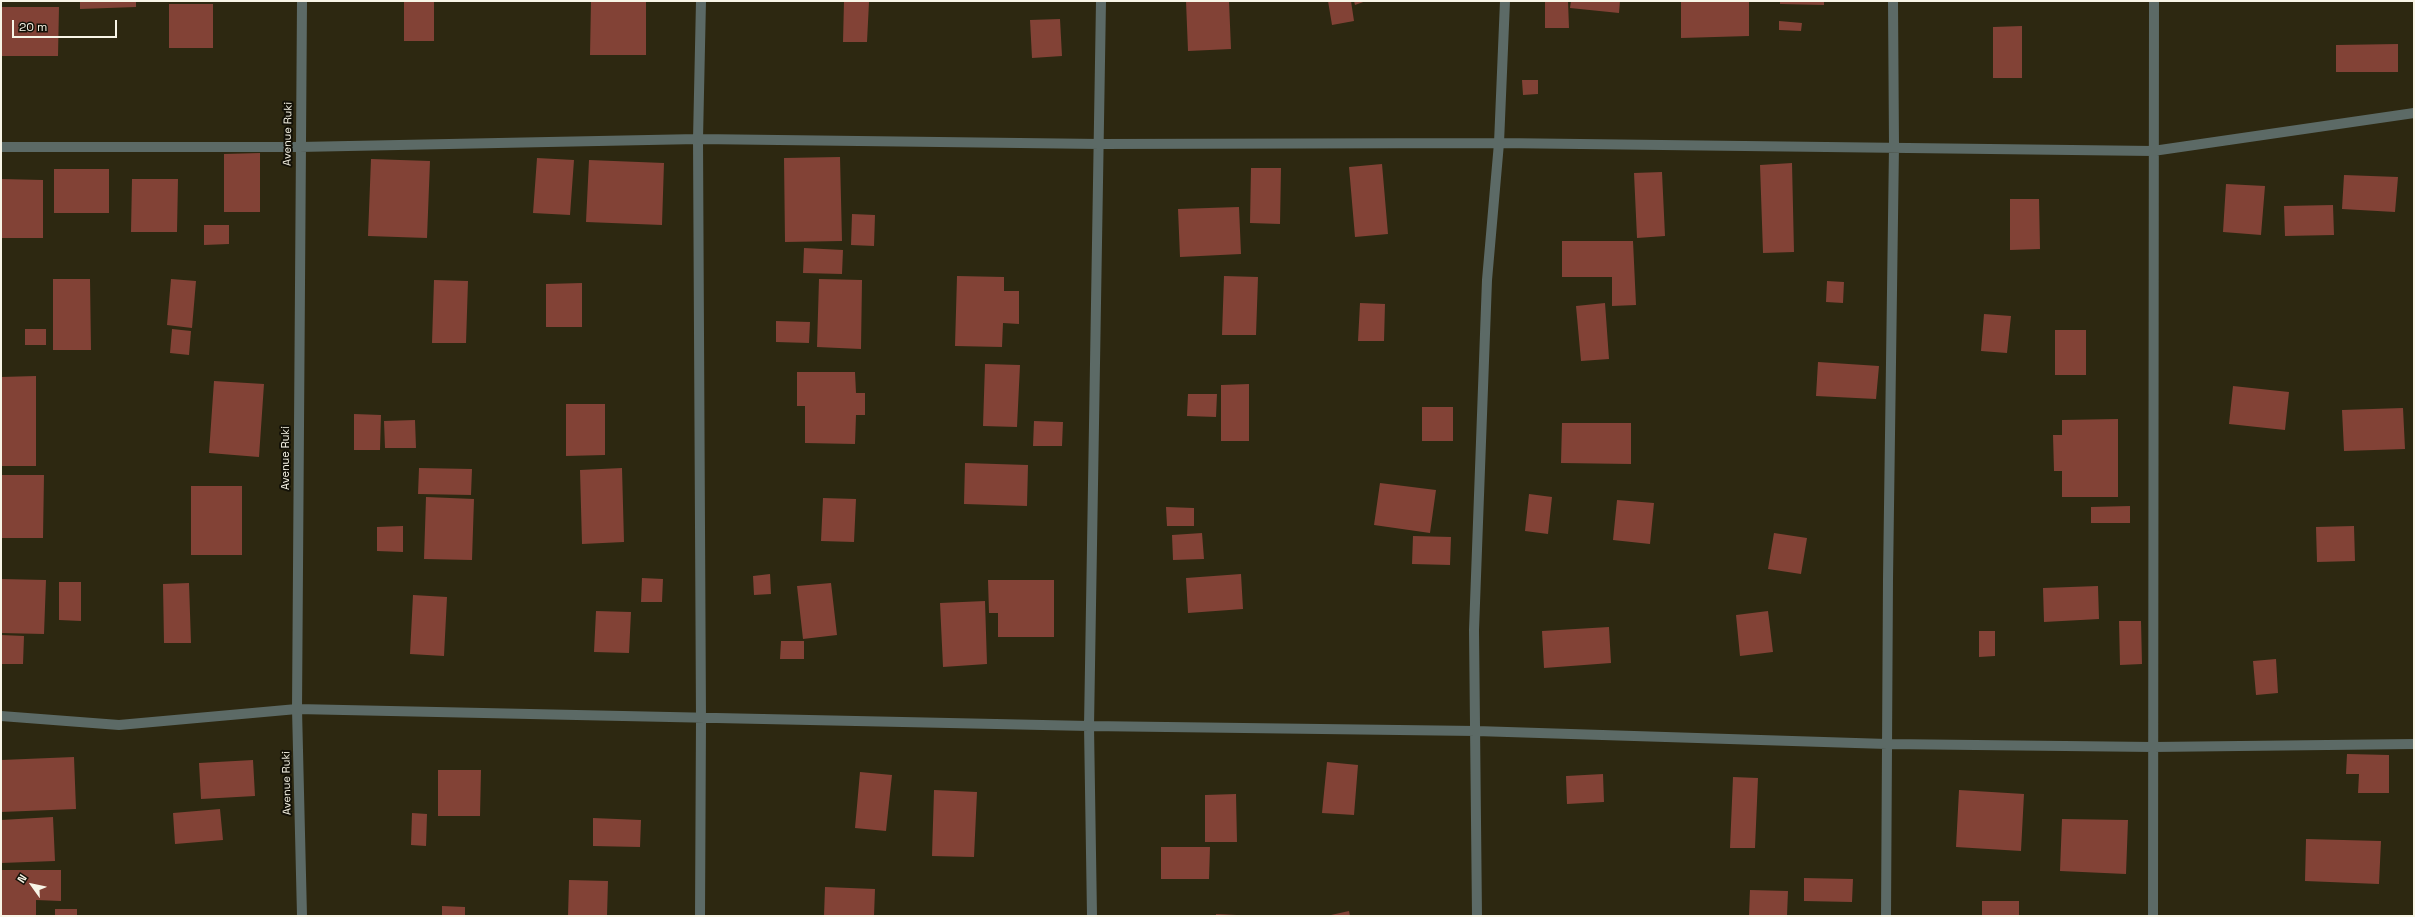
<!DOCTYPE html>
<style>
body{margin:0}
#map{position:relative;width:2415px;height:917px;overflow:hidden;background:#2d2811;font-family:"Space Grotesk",sans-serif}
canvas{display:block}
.frame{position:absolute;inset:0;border:2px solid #f8f5e7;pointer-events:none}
.north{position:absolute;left:12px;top:865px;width:40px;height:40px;-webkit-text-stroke:3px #131107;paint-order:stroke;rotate:303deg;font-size:11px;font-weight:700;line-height:16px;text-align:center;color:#f8f5e7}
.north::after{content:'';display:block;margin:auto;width:14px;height:18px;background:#f8f5e7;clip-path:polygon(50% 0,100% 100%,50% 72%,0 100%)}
.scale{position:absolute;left:12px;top:20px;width:105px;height:18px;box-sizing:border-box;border:2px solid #f8f5e7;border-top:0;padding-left:5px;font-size:12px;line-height:14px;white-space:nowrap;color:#f8f5e7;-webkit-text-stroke:3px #131107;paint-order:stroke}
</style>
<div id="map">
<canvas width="2415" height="917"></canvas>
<div class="frame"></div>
<div class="north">N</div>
<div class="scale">20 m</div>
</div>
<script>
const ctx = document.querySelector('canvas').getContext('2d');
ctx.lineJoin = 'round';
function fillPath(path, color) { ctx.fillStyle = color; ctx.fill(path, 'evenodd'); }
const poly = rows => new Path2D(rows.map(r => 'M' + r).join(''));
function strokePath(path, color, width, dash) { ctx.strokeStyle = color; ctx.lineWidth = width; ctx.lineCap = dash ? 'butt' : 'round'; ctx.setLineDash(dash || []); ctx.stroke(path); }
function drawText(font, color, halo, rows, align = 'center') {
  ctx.font = font + ' "Space Grotesk",sans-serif'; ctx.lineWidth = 4; ctx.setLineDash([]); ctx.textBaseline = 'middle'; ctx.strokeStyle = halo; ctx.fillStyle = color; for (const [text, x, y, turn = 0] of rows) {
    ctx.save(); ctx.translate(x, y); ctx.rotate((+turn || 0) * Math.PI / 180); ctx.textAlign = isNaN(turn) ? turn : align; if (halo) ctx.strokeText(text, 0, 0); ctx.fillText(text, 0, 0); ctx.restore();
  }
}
fillPath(poly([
 [80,1,136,1,136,7,80,9],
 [404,1,434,1,434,41,404,41],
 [591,1,646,1,646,55,590,55],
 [844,1,869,2,867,42,843,42],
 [1186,1,1229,1,1231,49,1188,51],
 [1328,1,1351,1,1354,21,1332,25],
 [1354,1,1366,1,1355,5],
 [1545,1,1568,1,1569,28,1545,28],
 [1571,1,1620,1,1619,13,1570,8],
 [1681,1,1749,1,1749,36,1681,38],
 [1780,1,1824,1,1824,5,1780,4],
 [169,4,213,4,213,48,169,48],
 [1,7,59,7,58,56,1,56],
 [1060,19,1062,56,1032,58,1030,20],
 [1779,21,1802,23,1801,31,1779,30],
 [2022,26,2022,78,1993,78,1993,27],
 [2398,44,2398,72,2336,72,2336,45],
 [1522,80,1538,80,1538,94,1523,95],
 [260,153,260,212,224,212,224,154],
 [840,157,842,241,785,242,784,158],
 [537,158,574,160,570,215,533,213],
 [371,159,430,161,427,238,368,236],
 [589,160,664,163,662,225,586,222],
 [1792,163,1794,252,1763,253,1760,165],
 [1382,164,1388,234,1355,237,1349,167],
 [1251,168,1281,168,1280,224,1250,223],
 [54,169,109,169,109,213,54,213],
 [1662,172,1665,236,1637,238,1634,173],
 [2344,175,2398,177,2395,212,2342,209],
 [1,179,43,180,43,238,1,238],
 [132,179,178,179,177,232,131,232],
 [2226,184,2265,186,2261,235,2223,232],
 [2010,199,2039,199,2040,249,2010,250],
 [2333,205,2334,235,2285,236,2284,206],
 [1239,207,1241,254,1180,257,1178,209],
 [852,214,875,215,874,246,851,245],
 [204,225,229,225,229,244,204,245],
 [1562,241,1633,241,1636,305,1612,306,1612,277,1562,277],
 [804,248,843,250,842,274,803,273],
 [957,276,1004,277,1004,291,1019,291,1019,324,1003,323,1002,347,955,346],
 [1224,276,1258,277,1256,335,1222,335],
 [53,279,90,279,91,350,53,350],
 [171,279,196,281,192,328,167,325],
 [819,279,862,280,861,349,817,347],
 [434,280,468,281,466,343,432,343],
 [1827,281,1844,282,1843,303,1826,302],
 [582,283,582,327,546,327,546,284],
 [1360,303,1385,304,1384,341,1358,341],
 [1605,303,1609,359,1581,361,1576,306],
 [1984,314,2011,316,2007,353,1981,351],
 [776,321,810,322,809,343,776,342],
 [25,329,46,329,46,345,25,345],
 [172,329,191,331,189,355,170,353],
 [2055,330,2086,330,2086,375,2055,375],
 [1818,362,1879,366,1876,399,1816,396],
 [985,364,1020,365,1017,427,983,426],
 [797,372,855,372,856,393,865,393,865,415,856,415,855,444,805,443,805,406,797,406],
 [36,376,36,466,1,466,1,377],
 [214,381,264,384,259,457,209,453],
 [1249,384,1249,441,1221,441,1221,385],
 [2233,386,2289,392,2285,430,2229,424],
 [1188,394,1217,394,1216,417,1187,416],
 [566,404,605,404,605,455,566,456],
 [1422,407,1453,407,1453,441,1422,441],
 [2403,408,2405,449,2344,451,2342,410],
 [354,414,381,415,380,450,354,450],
 [2118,419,2118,497,2062,497,2062,471,2054,471,2053,435,2062,435,2062,420],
 [415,420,416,448,385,448,384,421],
 [1034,421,1063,422,1062,446,1033,446],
 [1562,423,1631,423,1631,464,1561,463],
 [965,463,1028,465,1027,506,964,504],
 [419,468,472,469,471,495,418,494],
 [622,468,624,542,582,544,580,470],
 [1,475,44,475,43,538,1,538],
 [1380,483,1436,490,1430,533,1374,525],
 [191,486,242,486,242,555,191,555],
 [1529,494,1552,497,1548,534,1525,531],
 [426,497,474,499,472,560,424,559],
 [823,498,856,499,854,542,821,541],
 [1617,500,1654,503,1650,544,1613,540],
 [2130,506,2130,523,2091,523,2091,507],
 [1166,507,1194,508,1194,526,1167,526],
 [403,526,403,552,377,551,377,527],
 [2354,526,2355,561,2317,562,2316,527],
 [1202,533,1204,559,1173,560,1172,535],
 [1774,533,1807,538,1801,574,1768,569],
 [1413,536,1451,537,1450,565,1412,564],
 [770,574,771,594,754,595,753,576],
 [1241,574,1243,609,1188,613,1186,578],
 [642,578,663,579,662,602,641,602],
 [1,579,46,580,44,634,1,633],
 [988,580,1054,580,1054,637,998,637,998,613,989,613],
 [59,582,81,582,81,621,59,620],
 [189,583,191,643,164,643,163,584],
 [831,583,837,635,803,639,797,586],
 [2098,586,2099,619,2044,622,2043,588],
 [413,595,447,597,444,656,410,654],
 [985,601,987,664,943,667,940,603],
 [596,611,631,612,629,653,594,652],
 [1768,611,1773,652,1740,656,1736,615],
 [2119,621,2141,621,2142,664,2120,665],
 [1609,627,1611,663,1544,668,1542,631],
 [1979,631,1995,631,1995,656,1979,657],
 [1,635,24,636,23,664,1,664],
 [781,641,804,641,804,659,780,659],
 [2276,659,2278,693,2256,695,2253,661],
 [2347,754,2389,755,2389,793,2358,793,2359,774,2346,774],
 [74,757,76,809,1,812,1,760],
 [253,760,255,796,201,799,199,763],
 [1327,762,1358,765,1354,815,1322,813],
 [438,770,481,770,480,816,438,816],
 [860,772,892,775,886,831,855,828],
 [1603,774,1604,802,1567,804,1566,776],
 [1733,777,1758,778,1755,848,1730,848],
 [934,790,977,792,974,857,932,856],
 [1959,790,2024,794,2021,851,1956,847],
 [1236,794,1237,842,1205,842,1205,795],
 [220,809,223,840,175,844,173,813],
 [412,813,427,814,426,846,411,845],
 [53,817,55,861,1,863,1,820],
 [593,818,641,820,640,847,593,846],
 [2062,819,2128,820,2126,874,2060,871],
 [2306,839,2381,841,2379,884,2305,881],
 [1161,847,1210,847,1209,879,1161,879],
 [1,870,61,870,61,901,36,900,36,916,1,916],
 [1804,878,1853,879,1852,902,1804,901],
 [569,880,608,881,607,916,568,916],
 [825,887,875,889,874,916,824,916],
 [1750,890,1788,891,1787,916,1749,916],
 [1982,901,2019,901,2019,916,1982,916],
 [442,906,465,907,465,916,442,916],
 [55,909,77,909,77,916,55,916],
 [1349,911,1350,916,1331,916,1331,915],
 [1216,914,1237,915,1237,916,1216,916]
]), '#824236');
strokePath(poly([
 [302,1,297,709,302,916],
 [1,147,299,147,698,139,1100,144,1499,143,2153,151,2414,113],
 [1,716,119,725,297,709,1089,726,1476,731,1887,744,2153,747,2414,744],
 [700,916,701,719,698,139,701,1],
 [1092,916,1089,726,1101,1],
 [1477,916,1474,630,1487,280,1499,143,1505,1],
 [1886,916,1888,579,1894,146,1893,1],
 [2153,916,2154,1]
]), '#5c6a66', 10);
drawText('11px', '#f8f5e7', '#131107', [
 ["Avenue Ruki",288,134,-89],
 ["Avenue Ruki",286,458,-90],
 ["Avenue Ruki",287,783,-91]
]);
</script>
